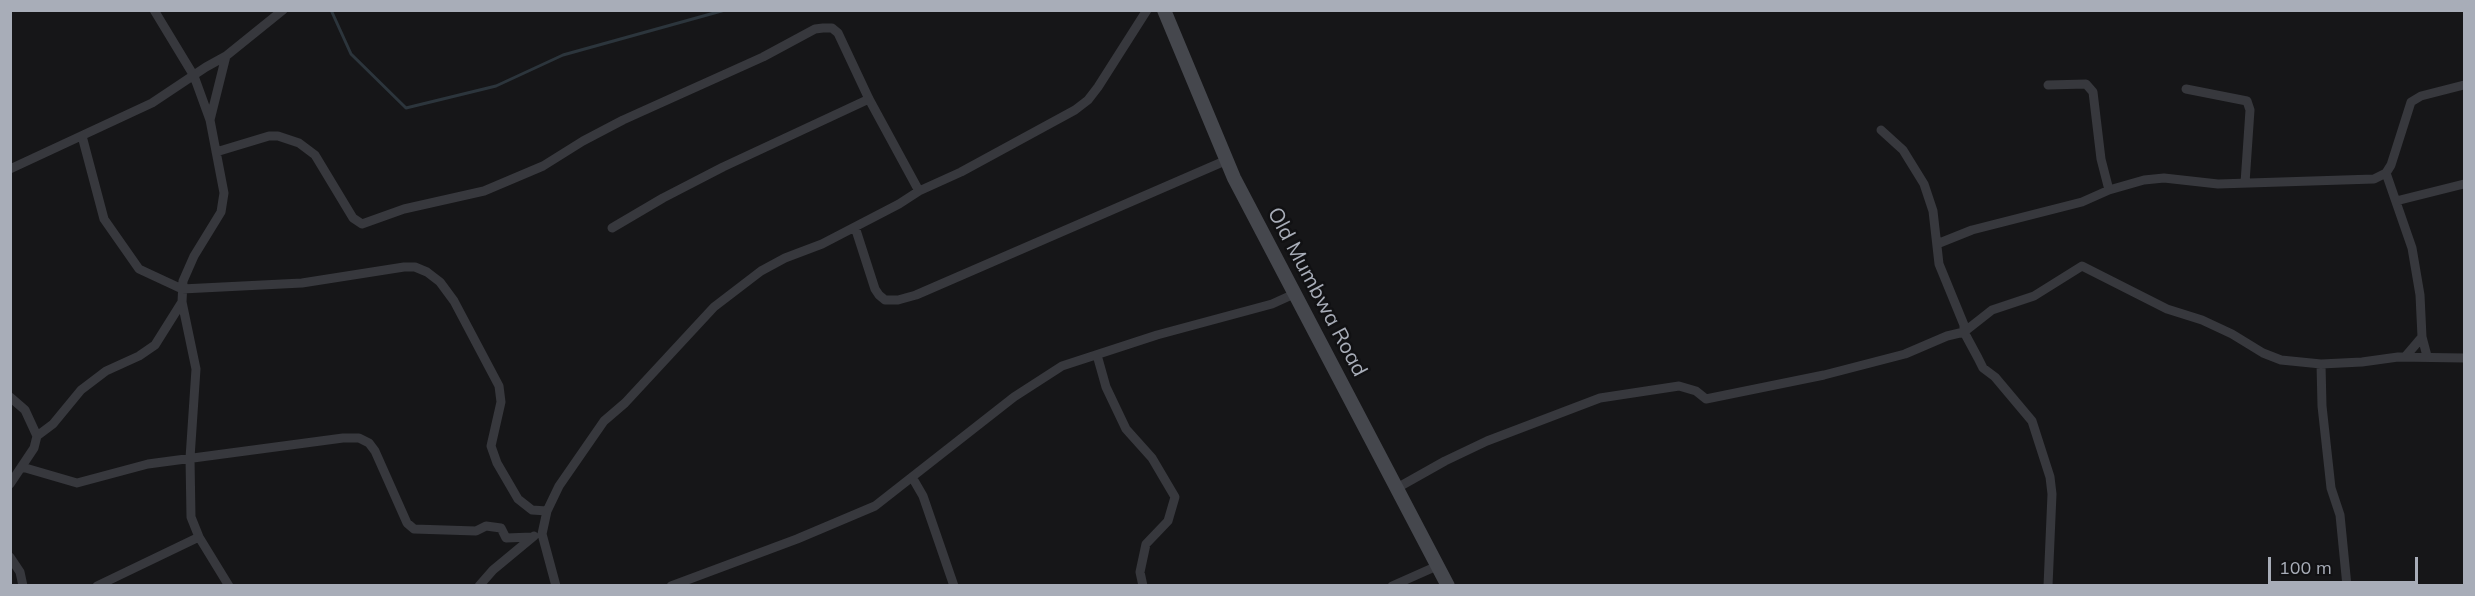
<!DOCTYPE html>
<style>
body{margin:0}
#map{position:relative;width:2475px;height:596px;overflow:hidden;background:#161618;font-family:Mulish,sans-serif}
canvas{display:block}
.frame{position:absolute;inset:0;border:12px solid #a8adb8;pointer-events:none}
.scale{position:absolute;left:2268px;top:557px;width:150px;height:27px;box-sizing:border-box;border:3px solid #a8adb8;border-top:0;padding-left:8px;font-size:18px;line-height:21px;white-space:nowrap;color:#a8adb8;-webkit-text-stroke:4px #111113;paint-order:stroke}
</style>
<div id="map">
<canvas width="2475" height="596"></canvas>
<div class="frame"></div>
<div class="scale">100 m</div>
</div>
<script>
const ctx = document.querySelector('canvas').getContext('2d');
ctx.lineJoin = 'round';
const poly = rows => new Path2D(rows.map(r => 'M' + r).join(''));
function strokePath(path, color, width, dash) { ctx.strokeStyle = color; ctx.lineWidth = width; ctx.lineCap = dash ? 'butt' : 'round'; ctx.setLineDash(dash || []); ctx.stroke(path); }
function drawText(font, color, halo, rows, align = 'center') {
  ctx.font = font + ' Mulish,sans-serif'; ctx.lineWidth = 5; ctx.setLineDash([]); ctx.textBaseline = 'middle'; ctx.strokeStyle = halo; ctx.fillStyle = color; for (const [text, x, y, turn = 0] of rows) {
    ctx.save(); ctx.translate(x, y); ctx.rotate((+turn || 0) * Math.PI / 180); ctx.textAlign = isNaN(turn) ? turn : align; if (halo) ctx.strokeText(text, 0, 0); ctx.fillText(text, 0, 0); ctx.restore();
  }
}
strokePath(poly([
 [331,10,351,54,406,108,496,86,563,55,725,10]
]), '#2c353c', 3);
strokePath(poly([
 [154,10,194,76,210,120,224,193,221,212,194,256,183,281,182,302,196,369,190,458,191,517,199,537,229,586],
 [2048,85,2086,84,2093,92,2101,159,2109,190],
 [2186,89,2247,101,2250,110,2245,183],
 [210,120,226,56,283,10],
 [1881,130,1903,150,1924,184,1933,211,1939,264,1964,325,1964,332,1978,358,1983,368,1995,377,2032,421,2050,477,2052,494,2048,586],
 [82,136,104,219,139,269,182,289,302,283,404,267,415,267,427,272,440,282,454,301,499,386,501,402,491,446,497,463,518,499,532,510,547,511],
 [216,152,269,136,278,136,299,143,315,155,353,218,362,224,404,209,484,191,543,166,583,141,623,120,763,57,815,29,823,28,832,28,838,33,869,99,919,191],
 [10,169,152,103,206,67,226,56],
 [2386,173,2412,248,2420,295,2422,337,2427,356],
 [2396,201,2464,184],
 [855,227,875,289,879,295,885,300,898,300,916,295,1227,160],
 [612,228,663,198,723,167,869,99],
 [1937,244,1972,230,2082,202,2109,190,2144,180,2164,178,2218,184,2374,179,2386,173,2391,165,2411,102,2421,96,2464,85],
 [1097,355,1106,387,1126,429,1152,458,1175,497,1168,521,1146,544,1140,572,1143,586],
 [2405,357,2422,337],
 [2321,364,2322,406,2331,488,2340,515,2347,586],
 [10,397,25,410,37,436,34,448,10,484],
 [37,436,53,424,81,390,106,371,139,356,155,345,182,302],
 [22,467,77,483,148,464,343,438,359,438,369,443,375,451,407,523,414,529,476,531,486,526,501,528,506,538,532,537],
 [912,477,923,496,954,586],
 [1397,488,1445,461,1487,441,1600,398,1679,386,1696,391,1706,399,1824,375,1905,354,1947,336,1964,332,1992,310,2034,296,2082,266,2167,309,2202,320,2232,334,2263,353,2281,360,2321,364,2362,362,2398,357,2464,358],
 [10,557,20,572,23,586],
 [97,586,199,537],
 [479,586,493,570,534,536],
 [556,586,542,534,547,511,559,486,604,421,625,403,714,307,761,271,785,258,822,244,899,204,919,191,961,172,1075,110,1088,100,1098,87,1147,10],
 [671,586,797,539,875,506,1014,397,1062,366,1157,335,1272,304,1294,294],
 [1392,586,1437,566]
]), '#37383d', 9);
strokePath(poly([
 [1164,10,1234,178,1448,586]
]), '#45474d', 14);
drawText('21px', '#a8adb8', '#111113', [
 ["Old Mumbwa Road",1317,292,62]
]);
</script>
